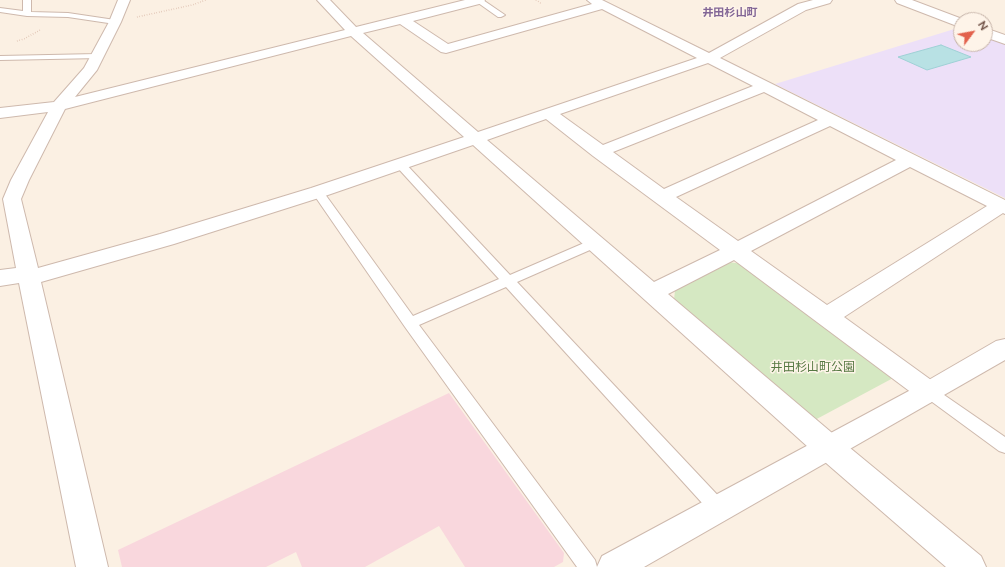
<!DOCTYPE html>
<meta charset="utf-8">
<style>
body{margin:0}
#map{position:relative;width:1005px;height:567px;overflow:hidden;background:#fbf0e3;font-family:Raleway,sans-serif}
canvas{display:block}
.north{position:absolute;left:953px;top:12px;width:40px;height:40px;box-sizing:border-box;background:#fef4e9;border:1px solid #c6b4a9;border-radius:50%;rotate:58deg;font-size:11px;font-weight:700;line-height:16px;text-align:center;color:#73554a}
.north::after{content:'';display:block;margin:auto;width:14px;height:18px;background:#e2614c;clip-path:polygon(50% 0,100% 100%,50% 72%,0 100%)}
</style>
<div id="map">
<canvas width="1005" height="567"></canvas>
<div class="north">N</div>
</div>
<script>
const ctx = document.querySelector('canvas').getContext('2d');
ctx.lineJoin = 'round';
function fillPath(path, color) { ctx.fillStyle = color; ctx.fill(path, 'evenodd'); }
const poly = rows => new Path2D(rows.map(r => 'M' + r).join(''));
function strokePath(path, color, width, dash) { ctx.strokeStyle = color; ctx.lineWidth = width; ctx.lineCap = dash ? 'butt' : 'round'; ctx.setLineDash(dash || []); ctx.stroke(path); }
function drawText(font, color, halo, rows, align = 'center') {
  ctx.font = font + ' Raleway,"Noto Sans JP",sans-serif'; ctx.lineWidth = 3; ctx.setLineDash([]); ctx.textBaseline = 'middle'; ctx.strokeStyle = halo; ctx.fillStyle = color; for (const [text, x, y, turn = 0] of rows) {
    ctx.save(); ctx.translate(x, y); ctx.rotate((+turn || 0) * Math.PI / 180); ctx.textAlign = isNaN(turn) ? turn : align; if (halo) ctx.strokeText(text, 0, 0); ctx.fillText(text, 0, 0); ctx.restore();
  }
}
fillPath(poly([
 [961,27,961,44,985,44,985,34,1005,42,1005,198,775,84]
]), '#ede0f8');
fillPath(poly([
 [449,393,564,553,563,562,554,567,465,567,439,526,365,567,302,567,296,552,266,567,122,567,118,550]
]), '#f9d7dd');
fillPath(poly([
 [728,262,743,264,895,377,813,421,674,300,675,290]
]), '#d5e8c2');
const water = poly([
 [941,45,971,57,927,70,898,57,941,45]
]);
fillPath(water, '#b8e1e4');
strokePath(water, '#9fd1d6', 1);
const service = poly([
 [23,0,31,0,31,12,68,13,115,20,119,22,115,24,68,17,27,16,0,12,0,8,23,11,23,0],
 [474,0,483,0,505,15,501,17,498,17,474,0],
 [97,54,101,56,100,58,0,60,0,56,97,54],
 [400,161,404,162,510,275,591,240,599,240,601,243,599,246,517,282,725,503,728,509,725,515,719,517,713,515,506,287,419,325,595,560,597,567,577,567,405,327,312,192,314,190,322,190,413,316,499,279,396,166,395,164,396,162,400,161],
 [929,386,934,388,1005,437,1005,453,999,451,924,396,921,392,924,388,929,386]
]);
const minor = poly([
 [118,0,130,0,121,22,97,70,75,97,345,30,317,0,330,0,356,27,465,0,485,0,483,3,413,21,448,44,592,4,587,0,602,0,709,53,798,4,813,0,832,0,830,3,806,10,720,58,1005,200,1005,214,1003,213,844,317,938,385,942,392,938,399,929,403,920,399,734,260,668,294,838,438,981,556,986,567,946,567,818,456,473,145,325,196,174,244,41,282,108,567,76,567,19,283,0,286,0,270,16,268,3,199,11,180,48,112,0,118,0,108,54,102,84,68,109,22,118,0],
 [602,9,697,58,478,132,363,33,400,24,441,52,446,53,602,9],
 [351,36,464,137,311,188,160,234,38,268,21,199,29,180,65,109,351,36],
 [708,63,753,86,603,145,560,114,708,63],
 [764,92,818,120,664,189,613,152,764,92],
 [546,119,593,156,720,250,654,282,487,140,546,119],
 [830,126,896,160,738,241,676,197,830,126],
 [910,167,987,206,827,305,751,251,910,167],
 [895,0,912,0,965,20,961,20,961,27,957,26,897,3,895,0],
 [985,28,1005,35,1005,44,985,37,985,28]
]);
const tertiary = poly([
 [1005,339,1005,360,644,567,597,567,602,556,920,385,996,341,1005,339]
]);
strokePath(service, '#ceb9ad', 2);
strokePath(minor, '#ceb9ad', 2);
strokePath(tertiary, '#ceb9ad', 2);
strokePath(poly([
 [536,0,542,4],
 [137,17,192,5,206,0],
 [17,41,24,39,40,30]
]), '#d4b09f', 1.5, [0.5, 2]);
fillPath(service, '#fff');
fillPath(minor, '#fff');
fillPath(tertiary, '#fff');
drawText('bold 11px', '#826696', '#fef4e9', [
 ["井田杉山町",730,13]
]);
drawText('12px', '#567842', '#fef4e9', [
 ["井田杉山町公園",813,367]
]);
</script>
